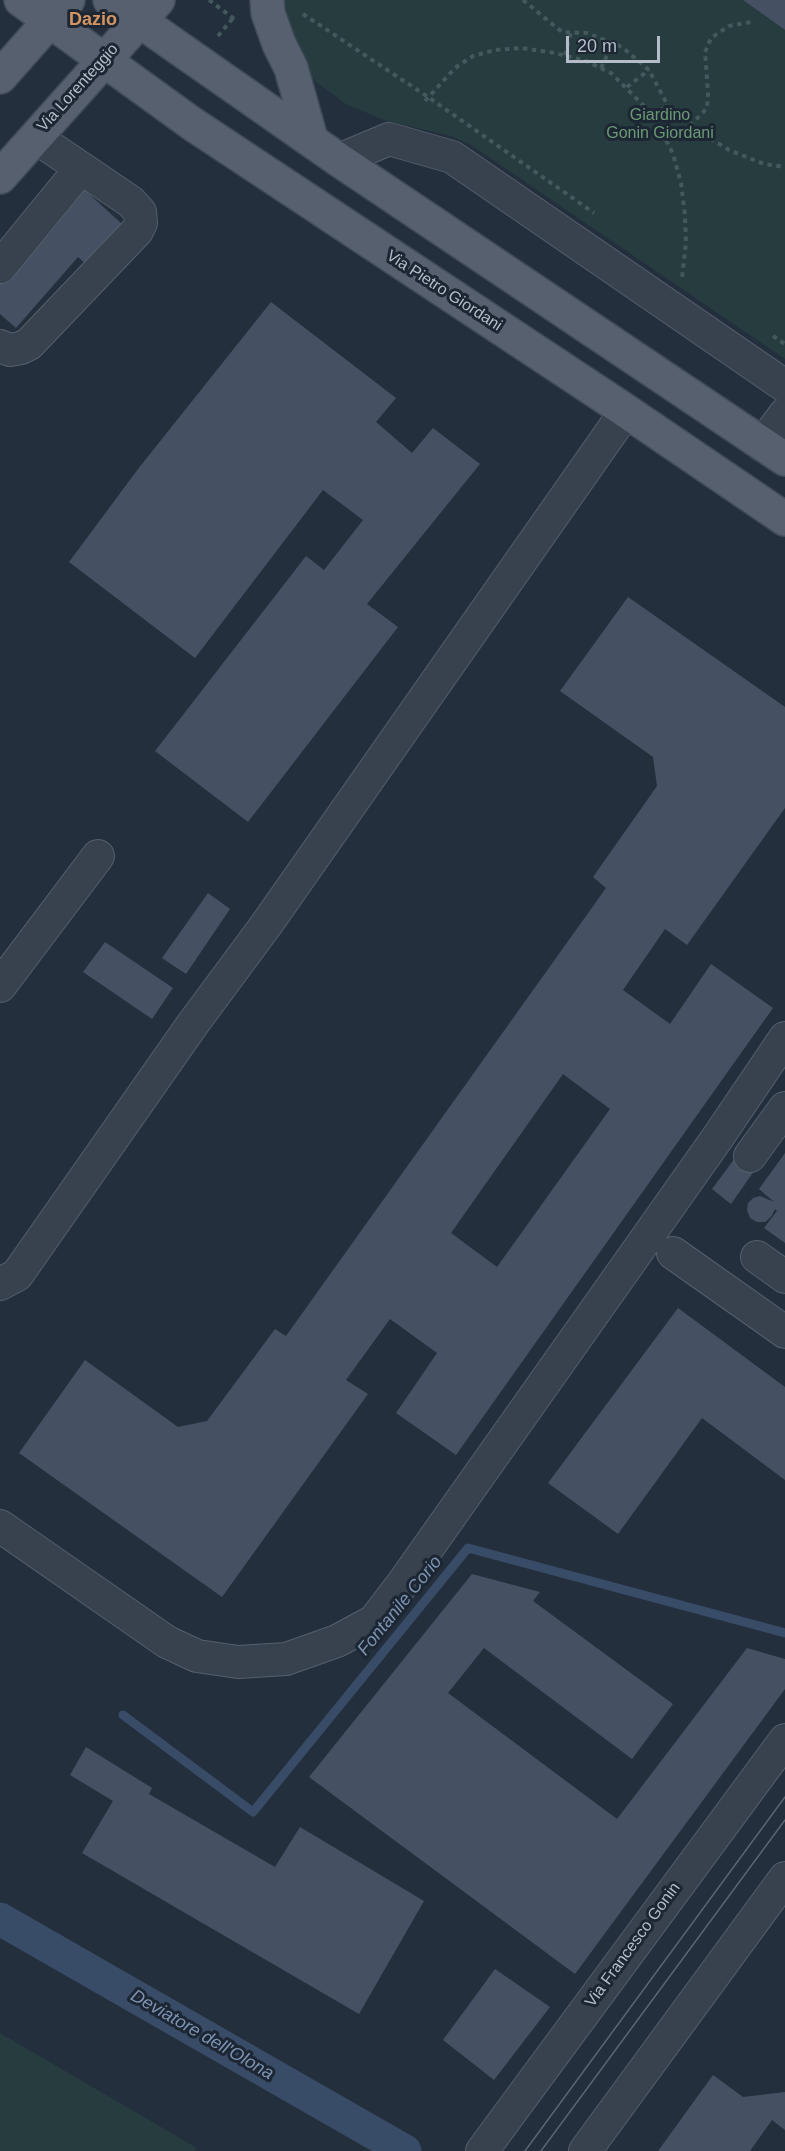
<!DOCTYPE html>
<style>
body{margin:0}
#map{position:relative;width:785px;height:2151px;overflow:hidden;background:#242f3e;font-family:Arial,sans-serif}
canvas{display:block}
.scale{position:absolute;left:566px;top:36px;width:94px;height:27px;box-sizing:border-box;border:3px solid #b4bcc9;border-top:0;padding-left:8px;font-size:18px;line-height:21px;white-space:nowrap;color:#b4bcc9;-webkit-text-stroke:4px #1d2633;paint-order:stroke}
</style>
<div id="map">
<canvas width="785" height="2151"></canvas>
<div class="scale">20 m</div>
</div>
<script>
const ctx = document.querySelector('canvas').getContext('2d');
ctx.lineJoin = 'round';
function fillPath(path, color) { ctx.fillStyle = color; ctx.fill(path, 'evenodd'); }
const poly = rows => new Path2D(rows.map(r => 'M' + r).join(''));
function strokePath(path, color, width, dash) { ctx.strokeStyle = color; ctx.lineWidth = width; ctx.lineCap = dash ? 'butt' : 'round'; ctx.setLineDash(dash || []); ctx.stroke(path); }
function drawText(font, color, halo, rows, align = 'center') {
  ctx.font = font + ' Arial,sans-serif'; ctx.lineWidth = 6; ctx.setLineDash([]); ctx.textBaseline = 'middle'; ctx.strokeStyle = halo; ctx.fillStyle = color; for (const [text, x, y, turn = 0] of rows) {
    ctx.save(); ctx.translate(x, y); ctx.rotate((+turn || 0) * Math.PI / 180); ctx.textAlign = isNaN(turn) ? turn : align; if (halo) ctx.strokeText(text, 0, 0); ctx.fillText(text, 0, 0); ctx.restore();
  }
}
fillPath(poly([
 [275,0,743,0,785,30,785,359,471,145,451,136,386,121,346,104,316,82,295,54],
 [0,2033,197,2148,195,2151,0,2151]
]), '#263c3f');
strokePath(poly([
 [123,1715,253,1812,468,1548,785,1633]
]), '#394c67', 9);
strokePath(poly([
 [0,1919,405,2151]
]), '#394c67', 33);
fillPath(poly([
 [743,0,785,0,785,30],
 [76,182,123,225,88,266,78,257,16,328,0,314,0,270],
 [271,302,396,398,376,422,412,453,433,428,480,464,367,604,398,627,248,822,155,751,306,556,324,570,363,520,323,490,195,658,69,562,138,469],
 [628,597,785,707,785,808,687,945,665,929,623,990,670,1024,711,964,773,1008,456,1455,396,1413,437,1353,390,1319,346,1380,368,1394,222,1597,19,1453,85,1360,178,1427,207,1421,275,1329,286,1336,606,888,593,877,657,786,653,757,560,691],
 [563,1074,610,1109,497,1267,451,1233],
 [208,893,230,909,186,974,162,958],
 [105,942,173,988,152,1019,83,972],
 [741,1150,759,1164,731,1204,712,1189],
 [785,1153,785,1243,764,1228,777,1211,775,1209,771,1217,765,1222,757,1222,750,1218,747,1210,748,1203,753,1198,760,1196,774,1202,759,1189],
 [678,1308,785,1387,785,1480,702,1418,618,1534,548,1483],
 [472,1574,540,1592,533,1601,673,1704,632,1759,484,1648,448,1693,617,1819,747,1648,785,1659,785,1689,575,1974,309,1777],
 [86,1747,152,1788,149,1794,275,1867,300,1827,424,1901,359,2014,82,1853,113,1801,70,1775],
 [495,1969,550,2007,494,2080,443,2040],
 [713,2075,743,2097,785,2092,785,2130,772,2120,750,2151,658,2151]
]), '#455162');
const minor = poly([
 [339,160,389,139,452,157,785,386],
 [0,267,81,168,35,137],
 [0,346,10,350,21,348,29,344,137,231,141,223,140,212,131,202,81,168],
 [762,445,785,414],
 [0,986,98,856],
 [750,1156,785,1108],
 [673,1253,785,1332],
 [757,1257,785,1277],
 [0,1284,17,1275,192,1025,266,925,626,411],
 [0,1526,167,1642,197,1656,238,1662,286,1659,337,1641,374,1621,403,1583,718,1137,785,1038],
 [482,2151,785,1740],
 [585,2151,785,1878]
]);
const major = poly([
 [21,0,191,123,626,411,785,519],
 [110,0,339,160,785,459],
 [267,0,268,13,279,44,291,68,311,139],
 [0,77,68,0],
 [0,177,158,0]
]);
strokePath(minor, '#565f6c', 34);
strokePath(major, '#414a57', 36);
strokePath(poly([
 [209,0,233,18,237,18],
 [523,0,562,32,587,33,622,47,649,70,668,106,690,126,729,150,764,164,785,167],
 [303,14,428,97,594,213],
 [218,36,233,18],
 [565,55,571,32],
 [601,68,613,43],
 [627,87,649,70],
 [425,101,455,68,473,56,495,50,521,48,555,53,586,61,611,73,647,109,661,130,673,154,681,183,685,215,686,242,682,278],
 [651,115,668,106],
 [690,126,707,108,708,93,705,52,711,38,729,26,751,22],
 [773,336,785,344]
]), '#44595c', 4, [4.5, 4.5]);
strokePath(minor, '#38414e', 32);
strokePath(major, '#56606e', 33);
strokePath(poly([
 [525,2151,785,1797],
 [541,2151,785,1820]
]), '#5a6575', 1.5);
drawText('16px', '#b4bcc9', '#1d2633', [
 ["Via Lorenteggio",78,88,-48],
 ["Via Pietro Giordani",444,291,33],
 ["Via Francesco Gonin",633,1945,-54]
]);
drawText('16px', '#6b9a76', '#1d2633', [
 ["Giardino",660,116],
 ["Gonin Giordani",660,134]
]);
drawText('bold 18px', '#d59563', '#1d2633', [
 ["Dazio",93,20]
]);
drawText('italic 18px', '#7c92b1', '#1d2633', [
 ["Fontanile Corio",400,1606,-51],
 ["Deviatore dell'Olona",202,2035,30]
]);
</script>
